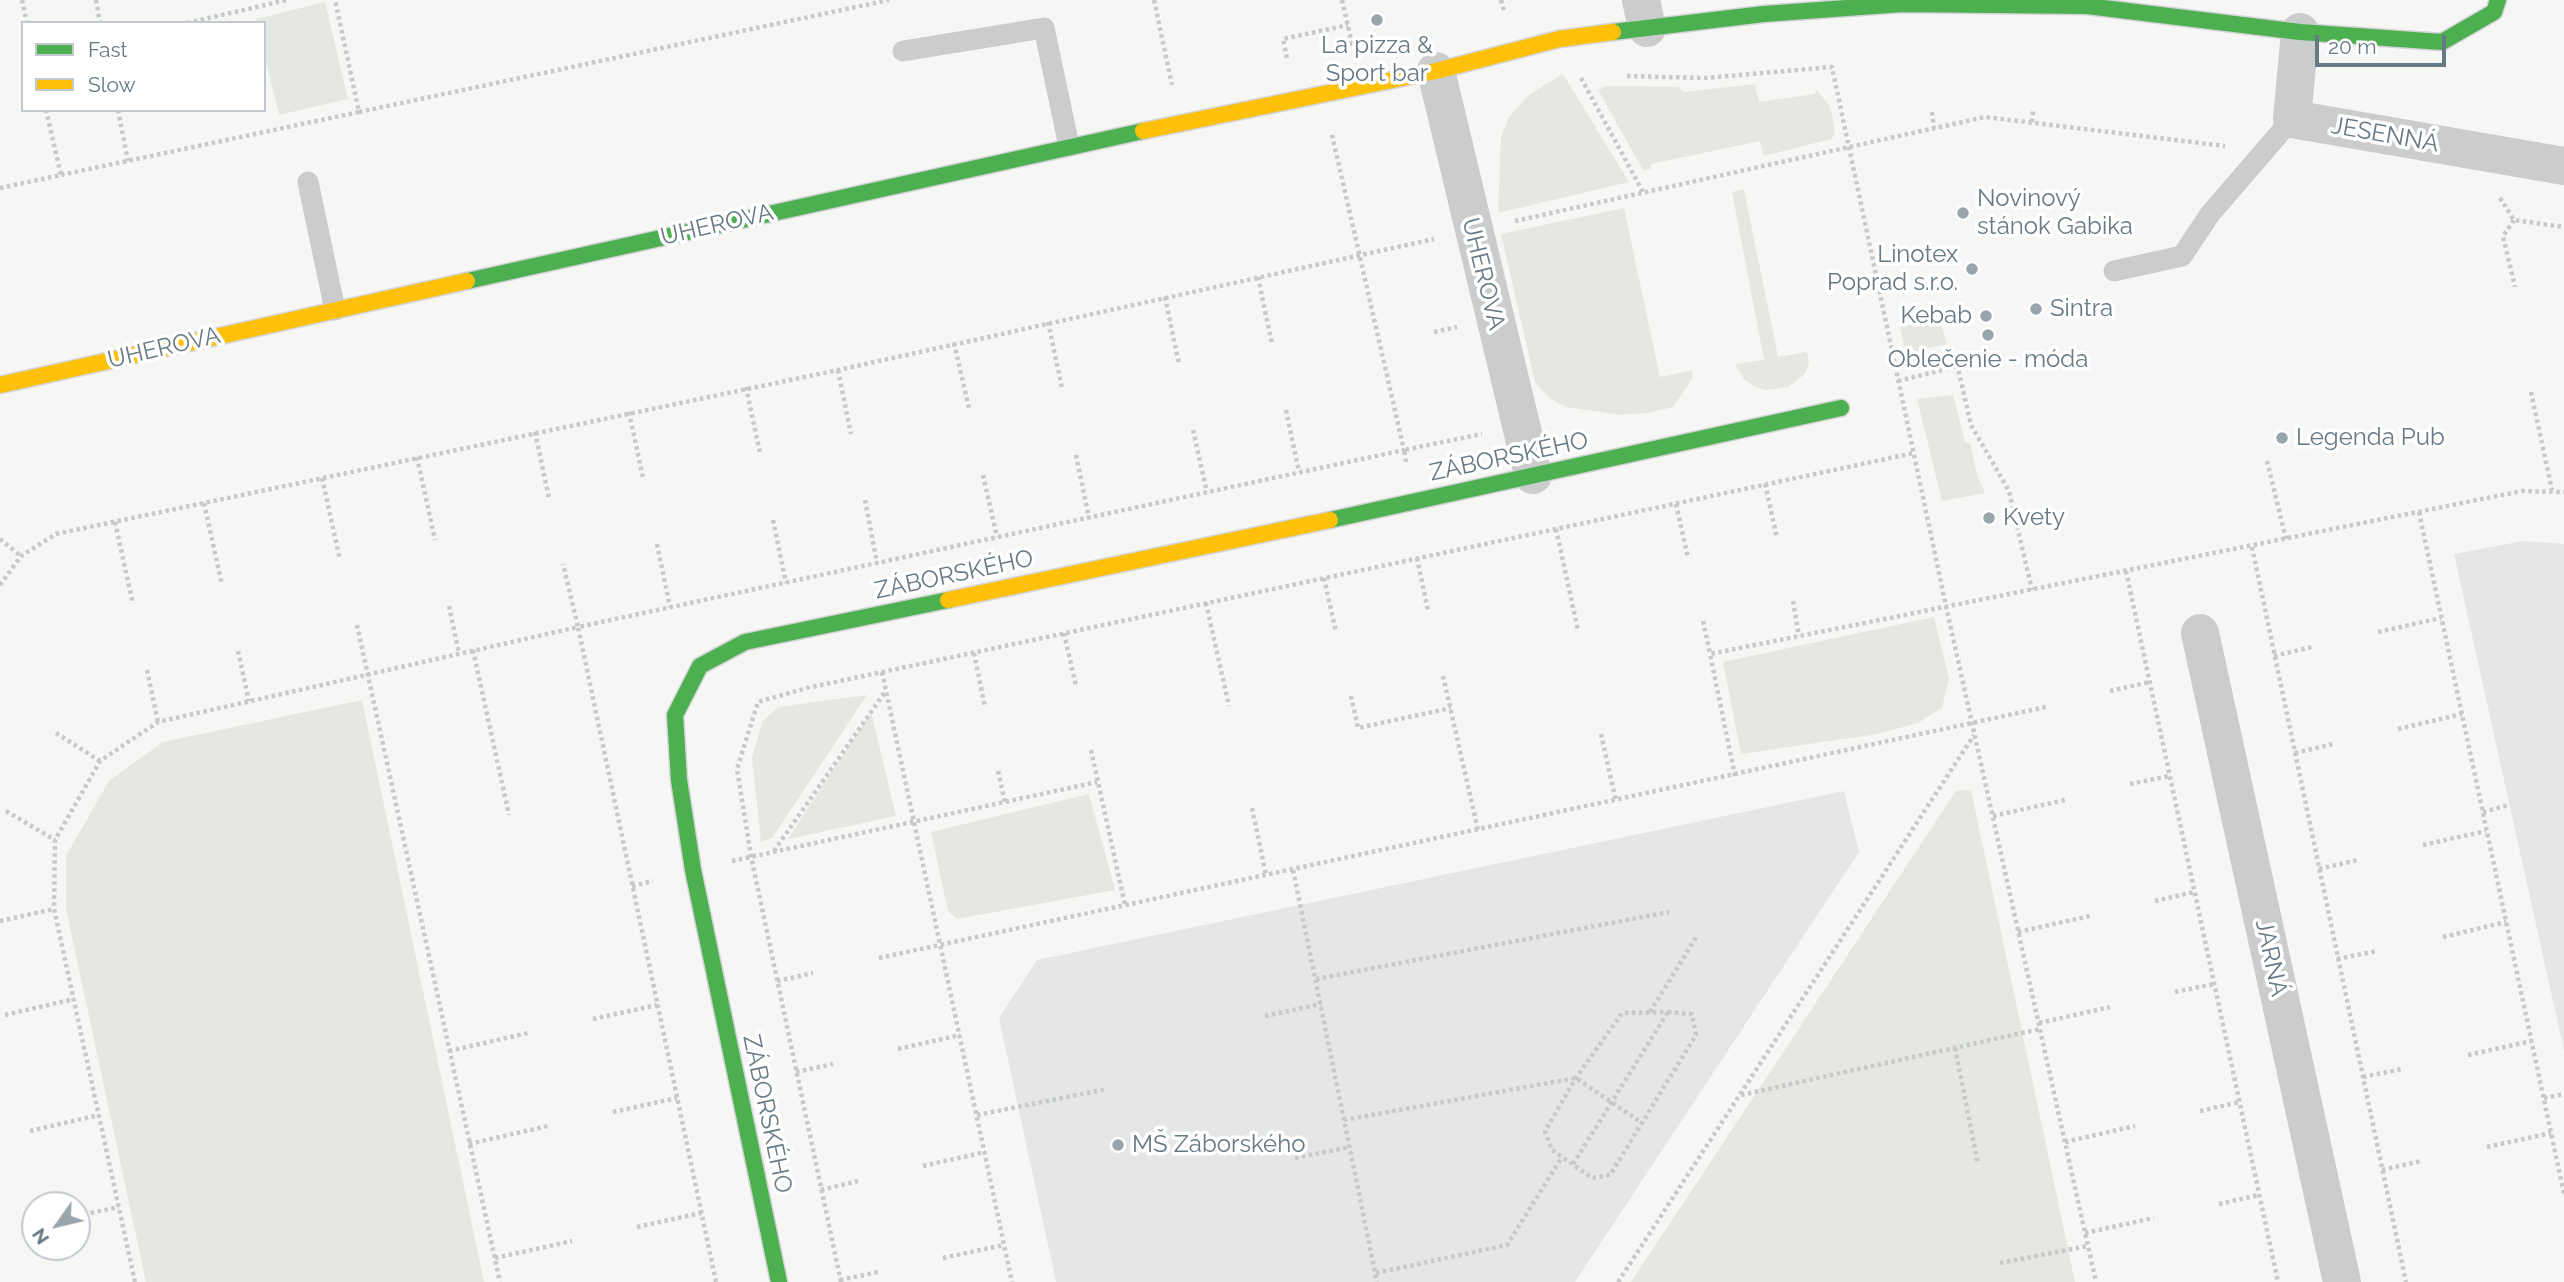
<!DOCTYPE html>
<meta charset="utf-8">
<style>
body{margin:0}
#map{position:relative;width:2564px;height:1282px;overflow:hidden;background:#f6f6f5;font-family:Raleway,sans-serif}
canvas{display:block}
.legend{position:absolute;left:21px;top:21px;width:245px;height:91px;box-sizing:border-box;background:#fff;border:2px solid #c2c9ce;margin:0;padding:9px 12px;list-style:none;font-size:21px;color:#667985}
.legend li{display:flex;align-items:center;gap:14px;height:35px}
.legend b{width:35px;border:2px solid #c2c9ce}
.north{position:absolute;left:21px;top:1191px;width:70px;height:70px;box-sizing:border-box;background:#fff;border:2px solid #c2c9ce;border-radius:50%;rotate:236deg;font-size:19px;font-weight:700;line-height:28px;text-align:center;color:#667985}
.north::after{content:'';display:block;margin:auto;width:24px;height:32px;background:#98a5ac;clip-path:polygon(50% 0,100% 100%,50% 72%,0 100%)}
.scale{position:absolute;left:2315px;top:35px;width:131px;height:32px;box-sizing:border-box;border:4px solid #667985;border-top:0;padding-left:9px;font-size:21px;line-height:24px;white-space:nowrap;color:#667985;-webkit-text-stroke:5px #fff;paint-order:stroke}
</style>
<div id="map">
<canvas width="2564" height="1282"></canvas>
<ul class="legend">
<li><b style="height:9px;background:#4caf50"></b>Fast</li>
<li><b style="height:9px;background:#ffc107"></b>Slow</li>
</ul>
<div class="north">N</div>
<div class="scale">20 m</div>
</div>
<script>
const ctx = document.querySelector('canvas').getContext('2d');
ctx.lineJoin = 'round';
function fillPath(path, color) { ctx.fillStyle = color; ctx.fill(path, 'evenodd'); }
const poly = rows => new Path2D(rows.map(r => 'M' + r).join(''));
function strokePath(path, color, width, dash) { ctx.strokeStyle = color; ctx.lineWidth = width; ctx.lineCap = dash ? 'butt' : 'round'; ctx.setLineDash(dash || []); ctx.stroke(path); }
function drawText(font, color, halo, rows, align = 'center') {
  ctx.font = font + ' Raleway,sans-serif'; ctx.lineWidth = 7; ctx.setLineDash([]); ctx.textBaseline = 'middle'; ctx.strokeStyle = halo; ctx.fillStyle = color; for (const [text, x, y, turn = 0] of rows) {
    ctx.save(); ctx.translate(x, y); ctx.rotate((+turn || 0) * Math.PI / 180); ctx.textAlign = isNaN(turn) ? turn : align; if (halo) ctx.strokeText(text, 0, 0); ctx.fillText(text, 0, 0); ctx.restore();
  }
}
fillPath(poly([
 [2523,541,2564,544,2564,1051,2454,554],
 [1844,791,1859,852,1575,1282,1056,1282,999,1018,1037,960]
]), '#e5e6e6');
fillPath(poly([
 [325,2,348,99,279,115,264,54,264,23,257,23,256,19],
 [1563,74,1629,182,1498,213,1501,136,1509,117,1529,95],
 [1755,84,1759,102,1815,94,1816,89,1831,108,1835,135,1831,139,1764,156,1760,141,1651,164,1651,169,1643,170,1598,90,1606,86,1678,87,1684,92],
 [1744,189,1778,357,1807,352,1809,363,1805,374,1788,387,1766,390,1755,387,1744,379,1735,364,1764,360,1732,192],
 [1624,208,1660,377,1693,370,1692,379,1673,407,1648,413,1621,415,1566,407,1549,398,1535,382,1501,234],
 [1939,318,1947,344,1928,348,1929,362,1908,365,1900,327],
 [1953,395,1965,442,1970,443,1977,475,1985,493,1942,501,1917,399],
 [1934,617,1949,678,1942,708,1918,723,1878,734,1741,754,1723,662],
 [867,695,772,838,761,842,752,758,762,722,778,707],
 [362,700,484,1282,146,1282,66,909,66,856,109,781,163,742],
 [871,712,896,816,788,839],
 [1971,790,2075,1282,1631,1282,1956,791],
 [1089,794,1115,890,957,919,948,911,931,832]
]), '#e5e8e2');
const fast = poly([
 [1613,32,1764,14,1902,4,2087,6,2300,32,2442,42,2494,12,2498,0],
 [467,281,1143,131],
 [1330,520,1841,408],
 [779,1282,693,870,679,780,675,715,700,666,745,642,948,600]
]);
const slow = poly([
 [1143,131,1436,71,1559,39,1613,32],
 [0,385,467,281],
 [948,600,1330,520]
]);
strokePath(fast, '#d3d4d5', 19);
strokePath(slow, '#d3d4d5', 19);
strokePath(poly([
 [22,0,27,23],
 [96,0,100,23],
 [1154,0,1172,85],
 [1342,0,1352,44,1355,44],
 [1501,0,1504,11],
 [187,23,287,0],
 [1287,58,1283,39,1348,25],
 [1627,76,1705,78,1832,67,1946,606,2096,1282],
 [1581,78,1644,194],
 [118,110,128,161],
 [359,112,889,0],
 [1932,112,1934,128],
 [2032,122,2033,111],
 [61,175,359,112,335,0],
 [0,188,61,175,46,110],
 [2500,198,2514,220,2564,227],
 [2514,220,2503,236,2515,287],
 [1515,221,1985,117,2225,146],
 [1258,277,1272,344],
 [1165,297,1179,364],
 [1048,322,1062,388],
 [1434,332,1457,327],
 [954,343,969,408],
 [1957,364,1971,425,2009,491,2032,590],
 [838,370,851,434],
 [1898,381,1970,363],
 [746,387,760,453],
 [2531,392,2552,490],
 [1286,410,1299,472],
 [629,412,643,478],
 [1193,430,1207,492],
 [535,432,549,498],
 [1076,455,1089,518],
 [417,457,435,540],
 [2267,461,2286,539],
 [1406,462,1404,450,1482,434],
 [983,475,997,537],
 [322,478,340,560],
 [1765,484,1777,538],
 [865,500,877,563],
 [204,503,222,585],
 [1676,504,1688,558],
 [2419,512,2564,1194],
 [773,520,786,583],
 [115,522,133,604],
 [1556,529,1578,630],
 [0,539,21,556],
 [657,544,670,607],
 [2252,547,2406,1282],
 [1417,558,1428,611],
 [2126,571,2278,1282],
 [1324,578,1336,632],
 [0,585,21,556,56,534,838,370,1434,239],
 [1793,601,1799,636],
 [1206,603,1229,706],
 [449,606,459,654],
 [1703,621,1710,654],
 [357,625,500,1282],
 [2378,632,2441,618],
 [1064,633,1076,686],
 [473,650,509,815],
 [238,651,249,701],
 [974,653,985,707],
 [2274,656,2312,647],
 [147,670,158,722],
 [882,672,1012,1282],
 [1443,676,1478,830],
 [2110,691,2150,682],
 [1351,696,1358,728,1451,708],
 [2398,729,2462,714],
 [56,733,100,761],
 [1601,734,1616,801],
 [1091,750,1125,905],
 [2295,753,2333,744],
 [998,771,1005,802],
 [1735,776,1710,654,2522,491,2564,492],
 [2130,784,2169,776],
 [1252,808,1266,875],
 [6,811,55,840],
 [2483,812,2509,805],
 [1993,816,2065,800],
 [2423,845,2486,831],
 [774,851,885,692],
 [732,861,1097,782],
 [2319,869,2358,860],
 [1293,870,1377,1282],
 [632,886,653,881],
 [2155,901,2194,892],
 [0,921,54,909],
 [2018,932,2090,916],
 [2443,937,2506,922],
 [879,958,2046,707],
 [2337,959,2377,951],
 [1316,979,1669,912],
 [777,981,813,973],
 [2175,992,2214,984],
 [1650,1012,1697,936],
 [1668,1012,1692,1014,1696,1035,1610,1175,1592,1178,1552,1150,1545,1131,1576,1078,1622,1013,1668,1012],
 [5,1015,74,999],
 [1265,1016,1321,1004],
 [593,1019,657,1005],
 [2039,1023,2110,1007],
 [1955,1048,1978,1164],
 [898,1049,960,1035],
 [449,1051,528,1033],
 [2468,1055,2532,1041],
 [796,1072,833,1064],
 [2363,1077,2402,1069],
 [1741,1095,2040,1029],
 [2544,1098,2564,1094],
 [2200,1111,2240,1102],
 [613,1112,677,1098],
 [977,1115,1107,1089],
 [1344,1120,1576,1078,1642,1123],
 [30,1131,99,1115],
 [2065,1142,2135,1126],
 [469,1144,548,1126],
 [2487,1147,2551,1133],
 [1295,1158,1350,1147],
 [1573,1164,1668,1012],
 [923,1166,985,1152],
 [2382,1170,2421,1161],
 [821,1190,858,1181],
 [2219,1204,2259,1195],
 [77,1216,119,1207],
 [637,1227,701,1213],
 [2085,1233,2154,1218],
 [495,1258,572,1241],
 [943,1258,1004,1245],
 [2000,1263,2088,1246],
 [1376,1273,1507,1245,1562,1157],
 [840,1280,878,1272],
 [135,1282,54,909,55,840,100,761,158,722,578,627,563,564],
 [716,1282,578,627,1404,450,1332,135],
 [841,1282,751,856,737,769,758,702,807,688,1914,453],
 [1618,1282,1974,735]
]), '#c7c9ca', 4.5, [3.5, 3.5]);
strokePath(poly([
 [903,51,1044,28,1069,146],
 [308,182,335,310],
 [2114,271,2182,256,2210,214,2292,119]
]), '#cbcccc', 21);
strokePath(poly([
 [1641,0,1647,28],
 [2300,32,2292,119,2564,166],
 [1436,71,1533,475],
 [2200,633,2342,1282]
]), '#cbcccc', 38);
strokePath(fast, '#4caf50', 16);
strokePath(slow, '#ffc107', 16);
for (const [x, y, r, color] of [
 [1377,20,7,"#98a5ac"],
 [1963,213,7,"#98a5ac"],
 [1972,269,7,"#98a5ac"],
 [2036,309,7,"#98a5ac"],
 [1986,316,7,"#98a5ac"],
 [1988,335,7,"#98a5ac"],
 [2282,438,7,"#98a5ac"],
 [1989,518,7,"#98a5ac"],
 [1118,1145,7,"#98a5ac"]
]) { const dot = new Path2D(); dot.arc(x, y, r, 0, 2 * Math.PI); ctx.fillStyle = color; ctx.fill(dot); strokePath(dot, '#fff', 2.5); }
drawText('24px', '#667985', '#fff', [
 ["La pizza &",1377,46,"center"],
 ["Sport bar",1377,74,"center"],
 ["Novinový",1977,199],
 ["stánok Gabika",1977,227],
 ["Linotex",1958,255,"right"],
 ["Poprad s.r.o.",1958,283,"right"],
 ["Sintra",2050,309],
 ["Kebab",1972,316,"right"],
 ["Oblečenie - móda",1988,360,"center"],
 ["Legenda Pub",2296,438],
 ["Kvety",2003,518],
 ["MŠ Záborského",1132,1145]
], 'left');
drawText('24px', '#667985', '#fff', [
 ["JESENNÁ",2385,135,10],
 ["UHEROVA",717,225,-13],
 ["UHEROVA",1483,274,76],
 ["UHEROVA",164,348,-13],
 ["ZÁBORSKÉHO",1509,457,-12],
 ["ZÁBORSKÉHO",954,575,-12],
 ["JARNÁ",2271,958,78],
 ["ZÁBORSKÉHO",767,1114,78]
]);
</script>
